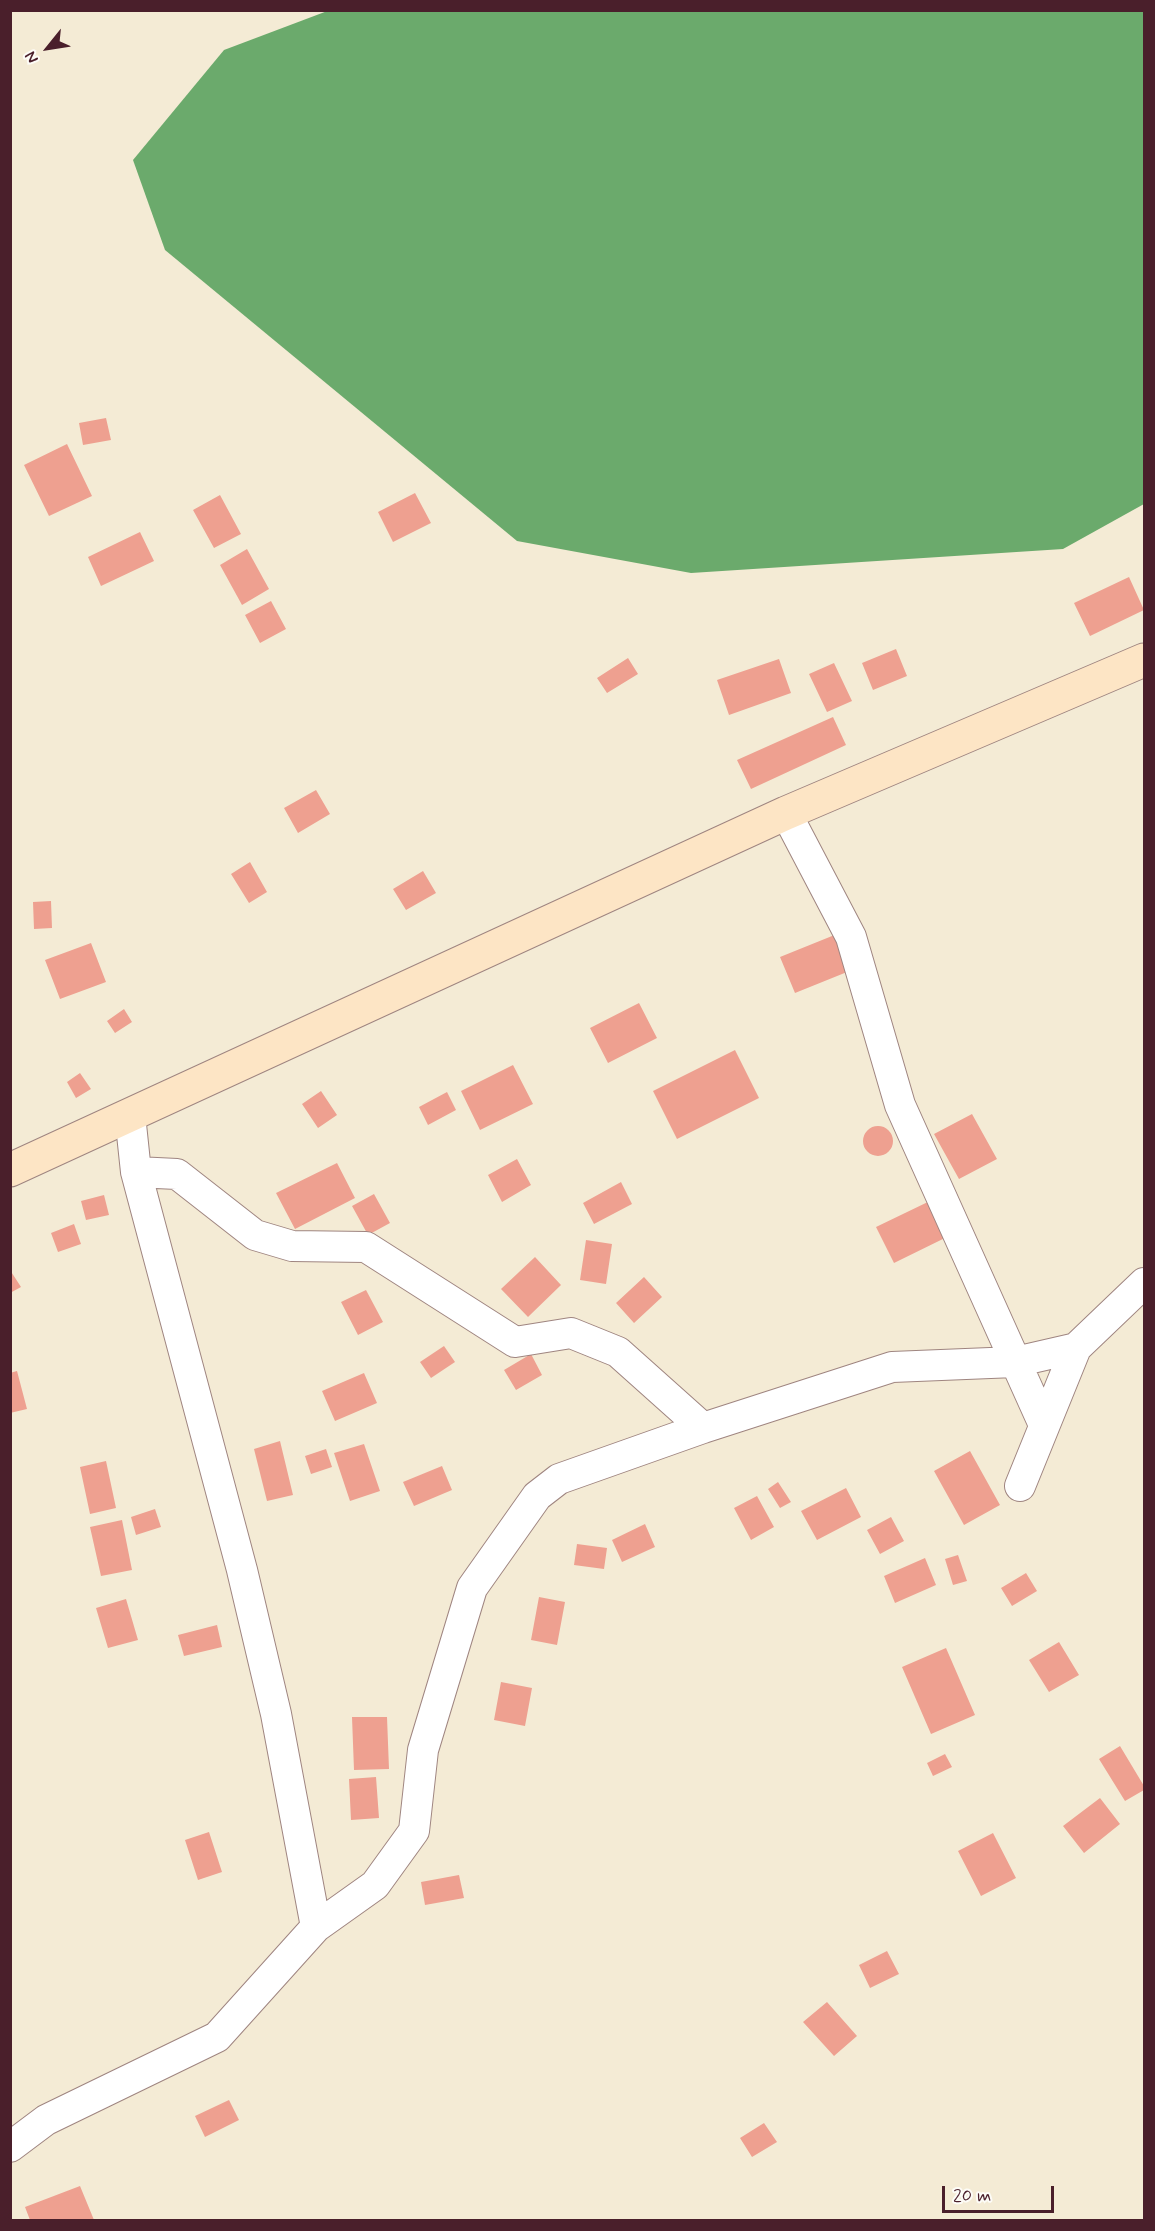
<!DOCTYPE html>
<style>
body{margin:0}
#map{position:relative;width:1155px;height:2231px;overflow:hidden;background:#f4ebd5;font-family:Mynerve,sans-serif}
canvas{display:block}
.frame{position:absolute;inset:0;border:12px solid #4a1f2b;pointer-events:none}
.north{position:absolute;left:18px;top:18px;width:60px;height:60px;-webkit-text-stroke:4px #fdfcf7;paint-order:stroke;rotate:240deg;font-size:16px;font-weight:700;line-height:24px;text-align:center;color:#4a1f2b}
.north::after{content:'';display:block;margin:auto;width:21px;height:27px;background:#4a1f2b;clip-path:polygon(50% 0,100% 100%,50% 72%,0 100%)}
.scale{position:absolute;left:942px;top:2186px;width:112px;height:27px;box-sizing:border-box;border:3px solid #4a1f2b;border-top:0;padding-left:8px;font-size:18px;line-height:21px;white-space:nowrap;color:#4a1f2b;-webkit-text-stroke:4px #fdfcf7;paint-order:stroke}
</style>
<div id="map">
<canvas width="1155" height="2231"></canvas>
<div class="frame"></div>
<div class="north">N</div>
<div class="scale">20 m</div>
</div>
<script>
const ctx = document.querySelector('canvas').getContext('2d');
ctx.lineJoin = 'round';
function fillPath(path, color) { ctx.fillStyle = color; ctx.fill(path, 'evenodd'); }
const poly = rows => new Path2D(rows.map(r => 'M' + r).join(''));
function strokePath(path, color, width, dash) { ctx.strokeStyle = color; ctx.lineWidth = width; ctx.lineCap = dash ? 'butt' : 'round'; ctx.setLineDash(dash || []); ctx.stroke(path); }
fillPath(poly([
 [330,10,1144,11,1144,504,1063,549,691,573,517,541,165,250,133,160,224,50]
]), '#6baa6c');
fillPath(poly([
 [106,418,111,440,83,445,79,423],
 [67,444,92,496,49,516,24,465],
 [415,493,431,523,393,542,378,512],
 [220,495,241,534,214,548,193,510],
 [140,532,154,561,101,586,88,557],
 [247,549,269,589,242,605,220,565],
 [1129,577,1144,610,1090,636,1074,603],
 [271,601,286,629,260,643,245,615],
 [896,649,907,676,873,690,862,663],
 [628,658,638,674,607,693,597,678],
 [779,659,791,693,729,715,717,680],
 [834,663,852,701,827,712,809,674],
 [833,717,846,745,751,789,737,760],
 [316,790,330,814,298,833,284,808],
 [250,862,267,892,249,903,231,874],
 [423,871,436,893,406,910,393,889],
 [51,901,52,928,34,929,33,902],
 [837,934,852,970,795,993,780,957],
 [91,943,106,982,60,999,45,960],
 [639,1003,657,1038,608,1063,590,1028],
 [124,1009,132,1022,115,1033,107,1021],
 [735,1050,759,1098,677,1139,653,1091],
 [513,1065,533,1104,480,1130,461,1091],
 [80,1073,91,1089,76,1098,67,1082],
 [321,1091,337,1115,318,1128,302,1104],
 [447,1092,456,1110,428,1125,419,1107],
 [972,1114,997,1159,959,1179,934,1134],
 '863 1141a15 15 0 1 1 30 0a15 15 0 1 1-30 0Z',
 [517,1159,531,1185,502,1202,488,1175],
 [337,1163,355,1198,295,1229,276,1193],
 [621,1182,632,1204,594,1224,583,1203],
 [374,1194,390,1223,368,1235,352,1206],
 [104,1195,109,1215,86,1220,81,1201],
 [932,1200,949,1236,894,1263,876,1227],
 [74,1224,81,1244,58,1252,51,1233],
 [586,1240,612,1244,606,1284,580,1280],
 [535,1257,561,1285,528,1317,501,1289],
 [10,1270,21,1287,10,1293],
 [644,1277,662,1297,634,1323,616,1303],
 [366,1290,383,1322,358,1335,341,1302],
 [444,1346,455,1362,431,1378,420,1362],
 [531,1354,542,1375,516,1390,504,1370],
 [17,1371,27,1409,10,1413,10,1373],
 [364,1373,377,1403,335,1421,322,1391],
 [280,1441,293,1495,267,1501,254,1449],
 [364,1444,380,1491,350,1501,334,1453],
 [326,1449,332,1467,311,1474,305,1456],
 [970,1451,1000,1505,964,1525,934,1471],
 [106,1461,116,1508,90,1514,80,1467],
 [442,1466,452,1490,414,1506,403,1482],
 [778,1482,791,1502,780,1508,768,1489],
 [846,1488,861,1517,817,1540,801,1511],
 [757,1496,774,1527,751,1540,734,1508],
 [155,1509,161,1527,136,1535,131,1517],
 [891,1517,904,1541,880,1554,867,1530],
 [122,1520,132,1570,101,1576,90,1527],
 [645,1524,655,1547,622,1562,612,1540],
 [577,1544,607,1548,604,1569,574,1565],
 [958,1555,967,1581,953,1585,945,1559],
 [925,1558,936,1585,895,1603,884,1576],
 [1026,1573,1037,1591,1012,1606,1001,1588],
 [539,1597,565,1602,557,1645,531,1640],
 [126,1599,138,1640,108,1648,96,1608],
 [217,1625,222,1647,184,1656,178,1635],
 [1059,1642,1079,1675,1049,1692,1029,1660],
 [946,1648,975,1715,931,1734,902,1667],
 [501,1682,532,1688,525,1726,494,1720],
 [352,1717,387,1717,389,1769,354,1770],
 [1120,1746,1144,1786,1144,1790,1125,1801,1099,1759],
 [945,1754,952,1767,933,1776,927,1763],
 [376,1777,379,1818,351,1820,349,1779],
 [1100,1798,1120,1824,1084,1853,1063,1826],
 [209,1832,222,1872,198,1880,185,1840],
 [993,1833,1016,1878,981,1896,958,1851],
 [459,1875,464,1898,425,1905,421,1882],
 [887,1951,899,1974,870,1988,859,1965],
 [827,2002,857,2036,834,2056,803,2022],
 [229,2100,239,2120,205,2137,195,2116],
 [764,2123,777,2142,752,2157,740,2138],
 [80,2186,94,2220,30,2220,25,2207]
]), '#eea090');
const street = poly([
 [786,813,851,937,900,1105,1044,1425],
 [130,1115,136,1172,242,1570,276,1714,316,1927],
 [136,1172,177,1174,255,1235,292,1246,366,1247,515,1342,571,1333,618,1352,703,1428,892,1367,1015,1362,1076,1348],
 [1020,1486,1076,1348,1144,1283],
 [10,2147,46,2120,217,2037,316,1927,375,1885,414,1831,423,1750,472,1588,537,1496,559,1479,703,1428]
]);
const secondary = poly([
 [10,1170,786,813,1144,660]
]);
strokePath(street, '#9f8580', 32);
strokePath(secondary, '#9f8580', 35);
strokePath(street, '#fff', 30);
strokePath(secondary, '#fde5c5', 33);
</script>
